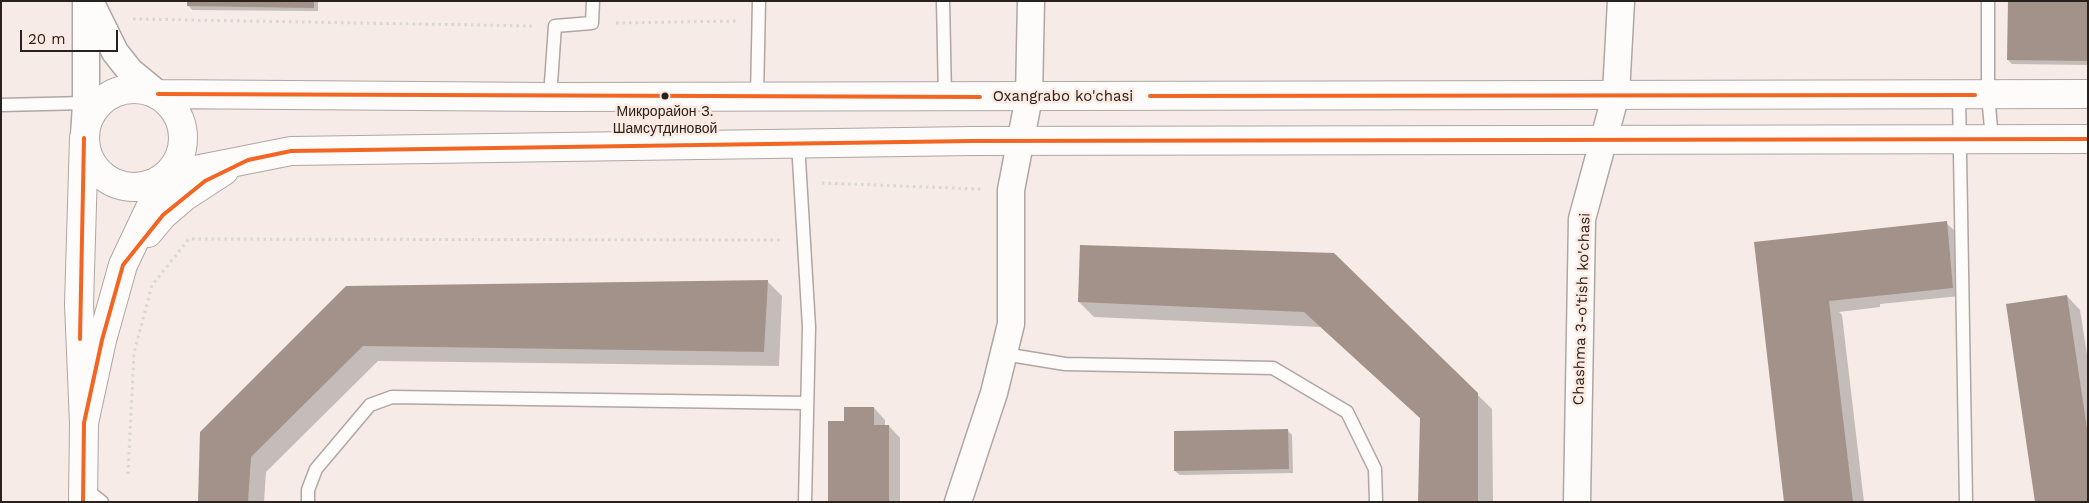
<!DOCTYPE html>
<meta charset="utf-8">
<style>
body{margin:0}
#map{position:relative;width:2089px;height:503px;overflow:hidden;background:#f6ebe6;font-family:"Work Sans",sans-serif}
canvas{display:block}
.frame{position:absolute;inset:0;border:2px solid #28211e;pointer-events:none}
.scale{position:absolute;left:20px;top:30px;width:98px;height:22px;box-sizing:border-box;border:2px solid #28211e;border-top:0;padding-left:6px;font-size:15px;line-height:18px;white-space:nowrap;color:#28211e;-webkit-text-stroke:4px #fce9e0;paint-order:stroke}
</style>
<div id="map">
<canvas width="2089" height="503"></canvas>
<div class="frame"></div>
<div class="scale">20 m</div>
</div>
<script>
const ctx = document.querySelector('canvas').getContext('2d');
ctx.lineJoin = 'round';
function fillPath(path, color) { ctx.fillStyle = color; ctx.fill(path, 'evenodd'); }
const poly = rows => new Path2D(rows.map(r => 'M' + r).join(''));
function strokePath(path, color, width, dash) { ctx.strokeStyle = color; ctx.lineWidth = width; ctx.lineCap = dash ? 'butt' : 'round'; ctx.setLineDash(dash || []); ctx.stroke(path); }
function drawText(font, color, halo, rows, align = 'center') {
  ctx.font = font + ' "Work Sans",sans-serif'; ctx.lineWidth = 5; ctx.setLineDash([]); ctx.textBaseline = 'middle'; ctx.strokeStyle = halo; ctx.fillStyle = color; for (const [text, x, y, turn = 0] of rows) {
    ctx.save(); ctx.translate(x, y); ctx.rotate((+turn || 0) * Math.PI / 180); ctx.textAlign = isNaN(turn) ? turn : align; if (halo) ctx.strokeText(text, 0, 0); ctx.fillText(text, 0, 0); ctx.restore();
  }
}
fillPath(poly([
 [188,1,318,1,318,11,192,10,188,5],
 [2088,1,2088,65,2012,64,2008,60],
 [1946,223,1955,231,1960,296,1880,304,1880,307,1839,312,1842,315,1864,502,1786,502,1763,309],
 [1334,254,1492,409,1493,502,1419,502,1421,419,1321,327,1094,317,1079,302],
 [767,281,782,296,779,366,378,361,266,472,264,502,200,502,347,288],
 [2067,296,2080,310,2088,361,2088,502],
 [874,408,885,420,885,426,889,426,900,438,900,502,829,502,845,422],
 [1288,431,1292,435,1293,473,1180,475,1175,471]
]), '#0003');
fillPath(poly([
 [187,1,314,1,314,8,187,6],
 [2008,1,2088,1,2088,61,2007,60],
 [1947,221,1953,288,1829,301,1853,502,1784,502,1754,242],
 [1080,245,1334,253,1478,393,1478,502,1418,502,1420,418,1304,312,1078,302],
 [768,280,764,352,363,346,251,457,248,502,198,502,200,432,346,286],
 [2067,295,2088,435,2088,502,2035,502,2006,304],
 [844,407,874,407,874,425,889,425,889,502,828,502,828,421,844,421],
 [1288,429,1289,469,1174,471,1174,431]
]), '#a3928a');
const lane = poly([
 [943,1,945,97],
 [1988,1,1988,95,1992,139],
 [1959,95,1966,502],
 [550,97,555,26,592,23,593,1],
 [757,97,759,1],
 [1,105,86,103],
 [798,143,809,327,805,502],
 [1004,354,1065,364,1273,368,1347,412,1375,469,1376,502],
 [84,488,102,502],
 [308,502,308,490,316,469,370,405,392,397,807,403]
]);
const street = poly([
 [90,1,115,52,130,71,158,94],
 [84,138,86,103,86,1],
 [958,502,994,393,1011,324,1011,190,1029,97,1031,1],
 [1577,502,1582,219,1616,94,1621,1]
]);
const secondary = poly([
 '85 138a49 49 0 1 1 98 0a49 49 0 1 1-98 0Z',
 [158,94,550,97,2088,94],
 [148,233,163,215,184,197,224,171],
 [84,423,102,340,123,265,165,176,291,151,972,141,2088,139],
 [83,502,84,423,79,304,84,138]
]);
strokePath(lane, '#aea7a3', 15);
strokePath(street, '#aea7a3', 29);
strokePath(secondary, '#aea7a3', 30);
strokePath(poly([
 [133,19,532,26],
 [616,23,737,21],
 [822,183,981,189],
 [128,474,134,353,152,285,189,239,781,240]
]), '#d9d6d5', 3, [2.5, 4]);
strokePath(lane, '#fefcfb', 12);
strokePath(street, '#fefcfb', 26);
strokePath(secondary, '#fefcfb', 28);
strokePath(poly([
 [158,94,980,97],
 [1150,96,1975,95],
 [80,339,84,138],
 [83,502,84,423,102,340,123,265,163,215,205,181,248,160,291,151,972,141,2088,139]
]), '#f26522', 4);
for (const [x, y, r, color] of [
 [665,96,4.5,"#28211e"]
]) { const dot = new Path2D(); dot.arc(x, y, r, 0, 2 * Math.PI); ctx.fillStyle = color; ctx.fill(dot); strokePath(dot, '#fce9e0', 2); }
drawText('14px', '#28211e', '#fce9e0', [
 ["Микрорайон З.",665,112],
 ["Шамсутдиновой",665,129]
]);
drawText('15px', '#28211e', '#fce9e0', [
 ["Oxangrabo ko'chasi",1063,97],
 ["Chashma 3-o'tish ko'chasi",1582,309,-88]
]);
</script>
